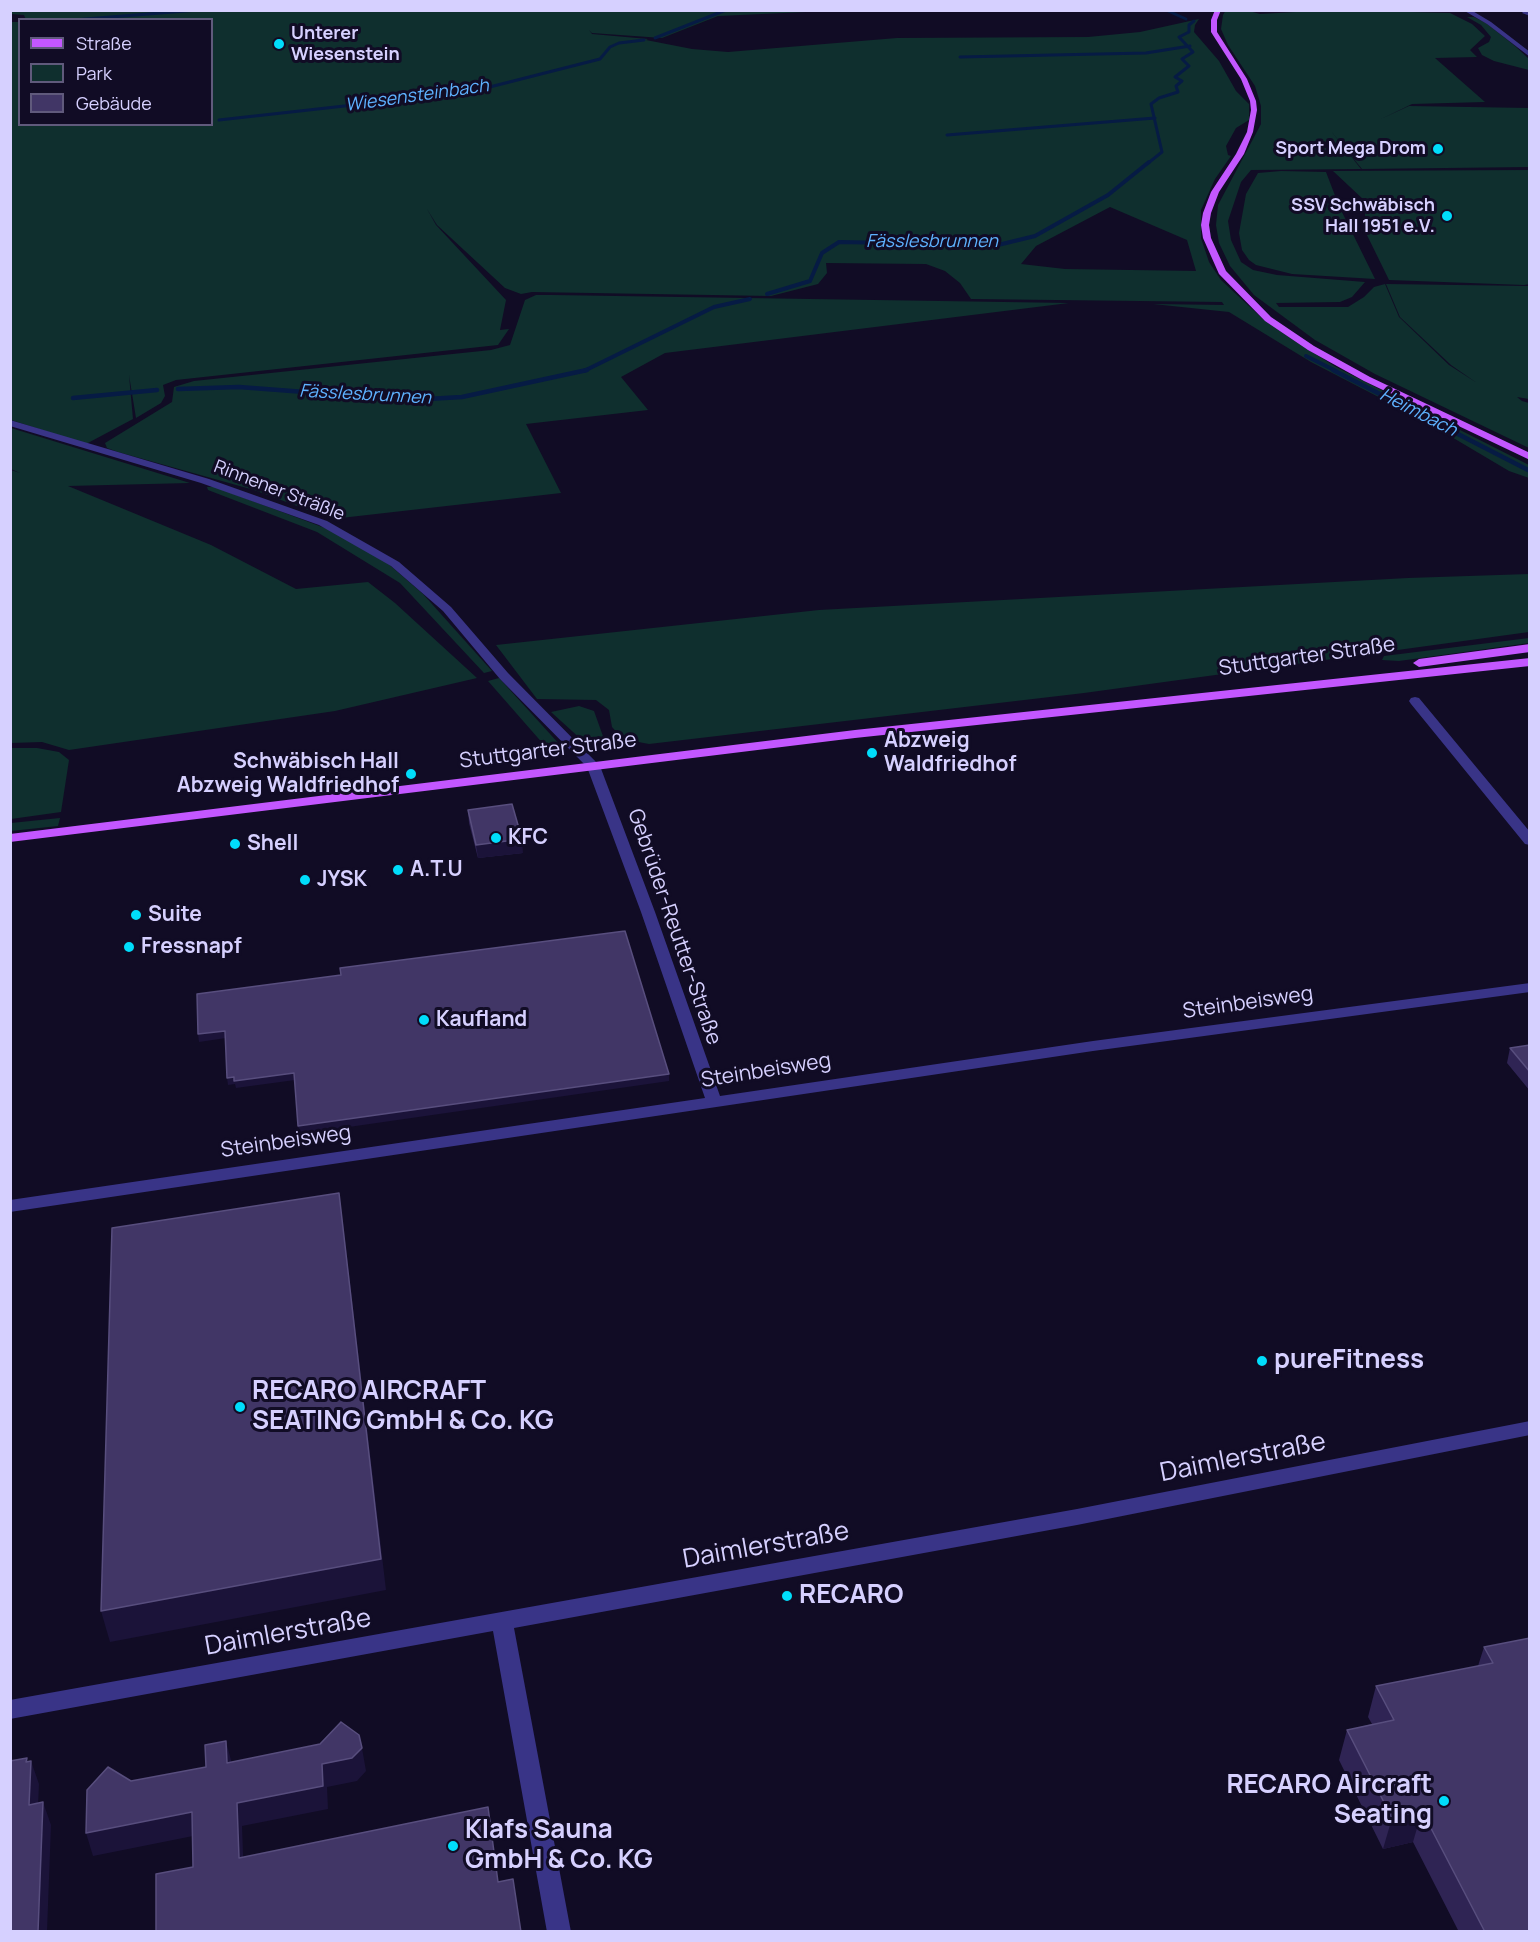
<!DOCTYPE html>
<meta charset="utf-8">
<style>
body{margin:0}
#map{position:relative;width:1540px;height:1942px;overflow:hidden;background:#110c25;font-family:Manrope,sans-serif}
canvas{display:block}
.frame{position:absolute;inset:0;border:12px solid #d6d0ff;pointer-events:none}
.legend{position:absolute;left:18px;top:18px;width:195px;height:108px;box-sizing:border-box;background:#110c25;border:2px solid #605a7c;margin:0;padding:8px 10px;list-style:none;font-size:18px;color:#d6d0ff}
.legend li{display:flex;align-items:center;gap:12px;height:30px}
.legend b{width:30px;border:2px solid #605a7c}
</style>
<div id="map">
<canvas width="1540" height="1942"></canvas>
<div class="frame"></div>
<ul class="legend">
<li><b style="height:8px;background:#c357ff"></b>Straße</li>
<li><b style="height:16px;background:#0f2f2e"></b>Park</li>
<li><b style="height:16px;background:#413666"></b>Gebäude</li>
</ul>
</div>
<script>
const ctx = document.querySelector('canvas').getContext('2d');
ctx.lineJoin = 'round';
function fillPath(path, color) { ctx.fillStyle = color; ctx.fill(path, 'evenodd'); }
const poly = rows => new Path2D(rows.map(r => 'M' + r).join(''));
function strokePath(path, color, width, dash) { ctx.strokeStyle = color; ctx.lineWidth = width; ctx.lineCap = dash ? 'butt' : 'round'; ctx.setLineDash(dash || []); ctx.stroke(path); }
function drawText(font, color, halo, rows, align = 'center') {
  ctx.font = font + ' Manrope,sans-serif'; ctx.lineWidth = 6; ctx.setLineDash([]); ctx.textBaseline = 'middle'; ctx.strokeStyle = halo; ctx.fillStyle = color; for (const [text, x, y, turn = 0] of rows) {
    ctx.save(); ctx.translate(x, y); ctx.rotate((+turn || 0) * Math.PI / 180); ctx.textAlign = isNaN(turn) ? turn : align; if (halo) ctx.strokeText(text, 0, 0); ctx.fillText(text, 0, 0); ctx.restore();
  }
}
fillPath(poly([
 [11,10,828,11,718,16,662,38,592,33,589,30,592,34,648,39,646,40,692,49,728,52,897,38,1088,37,1140,32,1199,19,1195,25,1194,32,1219,61,1236,91,1249,104,1249,120,1236,128,1226,146,1228,155,1231,156,1215,179,1201,210,1201,238,1209,262,1221,280,1264,320,1293,340,1336,367,1529,465,1529,478,1509,471,1423,420,1311,362,1229,312,1153,304,1224,305,1222,302,971,299,960,283,945,271,926,264,826,263,827,273,818,284,771,296,532,292,521,294,505,288,437,225,427,209,436,225,506,300,500,330,509,329,498,345,176,380,163,385,165,396,161,403,136,418,129,375,133,419,86,444,11,420,11,22,19,22,20,124,212,124,212,20,26,20,24,15,11,14],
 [1110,207,1187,240,1196,271,1065,269,1021,264,1036,246],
 [1331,10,1450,13,1472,24,1485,36,1470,50,1477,57,1435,58,1485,102,1412,104,1381,119,1409,106,1529,108,1529,167,1362,169,1331,131,1361,169,1251,170,1241,182,1228,221,1231,240,1241,262,1253,270,1277,275,1365,282,1352,297,1340,302,1276,303,1279,307,1348,307,1364,297,1374,287,1385,284,1399,317,1449,365,1477,383,1451,365,1400,317,1386,284,1529,286,1529,399,1517,397,1522,401,1529,403,1529,448,1375,374,1315,340,1254,295,1230,266,1219,243,1216,225,1218,205,1261,124,1261,106,1255,86,1228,45,1221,29,1223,15,1226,10,1249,11,1260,14],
 [1467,17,1474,17,1486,23,1515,46,1529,59,1529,70,1494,61,1482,55,1478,48,1489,42,1491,37,1481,25],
 [1529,170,1530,284,1524,285,1389,280,1365,231,1365,201,1333,171],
 [1281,171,1326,172,1339,206,1375,279,1292,274,1256,265,1249,260,1242,250,1239,233,1246,194,1258,173],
 [536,295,552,295,1069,303,665,353,621,377,648,410,526,424,561,493,332,519,254,490,118,452,107,448,105,443,172,402,174,387,194,381,491,350,510,345,525,300],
 [11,428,190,483,68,486,211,545,296,589,368,582,395,603,477,678,335,711,69,750,42,742,11,743,11,470,20,473,11,469],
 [207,487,215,487,333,531,385,561,423,594,492,671,484,673,400,583,317,532,208,490],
 [1529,574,1529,632,1084,693,649,744,623,739,612,727,609,710,596,700,537,699,496,645,819,610,1408,578],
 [1529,638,1529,643,1399,661,1382,660,1384,656],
 [499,678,510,690,561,746,545,746,488,681],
 [579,706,594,711,604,739,583,741,551,712],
 [10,748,37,748,59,752,69,760,61,812,11,819],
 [60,818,58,826,11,831,11,823]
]), '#0f2f2e');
strokePath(poly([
 [1166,10,1186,19],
 [73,20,198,10],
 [655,38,726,10],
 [960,57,1146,53,1190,46],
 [219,120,470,92,600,59,610,47,619,43,644,40],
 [947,135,1155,118],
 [1147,164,1162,152,1151,104,1159,98,1178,92,1176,86,1182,81,1175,77,1189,66,1182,59,1193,52,1179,37,1189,32,1189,25,1194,21]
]), '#061b44', 3);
strokePath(poly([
 [767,294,810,281,822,253,839,242,998,245,1035,236,1108,195,1149,162],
 [1306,356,1336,371],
 [584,371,714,307,750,299]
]), '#061b44', 4);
strokePath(poly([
 [1333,370,1530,471],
 [178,389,239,387,410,400,462,397,587,370],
 [73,398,157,390]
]), '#061b44', 4.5);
fillPath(poly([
 [1463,10,1471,10,1491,22,1530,52,1530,57,1487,24,1463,10],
 [1530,10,1530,16,1522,13,1523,12,1530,10],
 [10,420,209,479,327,521,399,562,451,607,508,673,600,766,655,912,720,1096,1093,1041,1530,983,1530,992,1093,1051,10,1212,10,1200,705,1098,641,912,587,767,500,679,443,611,391,566,319,525,201,483,10,426,10,420],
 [1415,697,1419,698,1530,832,1530,845,1525,844,1411,704,1409,701,1411,698,1415,697],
 [1530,1421,1530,1435,1077,1525,514,1628,571,1932,547,1932,493,1631,10,1719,10,1700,1077,1509,1530,1421]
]), '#393487');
fillPath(poly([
 [1215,10,1221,10,1217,20,1217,32,1247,79,1256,101,1257,110,1253,132,1244,154,1219,192,1211,213,1209,225,1211,238,1226,271,1271,317,1314,346,1370,377,1530,453,1530,460,1364,381,1308,350,1265,321,1219,274,1203,238,1201,225,1203,213,1211,192,1236,154,1247,132,1251,110,1250,101,1241,79,1211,32,1211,20,1215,10],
 [1530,644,1530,652,1419,667,1413,663,1419,659,1530,644],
 [1530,658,1530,666,855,738,10,842,10,834,855,730,1530,658]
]), '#c357ff');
fillPath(poly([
 [468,810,523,853,478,858,469,823],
 [1530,1045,1530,1091,1507,1063,1510,1048],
 [1530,1638,1530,1932,1459,1932,1413,1842,1383,1849,1339,1760,1347,1730,1372,1724,1368,1717,1376,1686,1478,1666,1484,1647]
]), '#2f2454');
fillPath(poly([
 [522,839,523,853,478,858,476,845],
 [225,1031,226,1038,199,1042,198,1034],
 [294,1073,295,1080,236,1088,235,1084,228,1085,227,1078],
 [669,1074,669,1081,300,1134,298,1126],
 [339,1193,343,1223,386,1590,110,1642,101,1611],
 [226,1741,232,1764,227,1763],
 [362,1748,366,1771,357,1781,327,1787,328,1809,242,1826,244,1881,239,1858,237,1803,322,1764],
 [27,1758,31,1770,31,1761,39,1784,37,1828,29,1805],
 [43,1802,51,1825,47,1932,38,1932],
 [1422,1811,1413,1842,1383,1849,1392,1818],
 [192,1812,198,1835,93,1856,86,1833]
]), '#1b1339');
const building = poly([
 [512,804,522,839,476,845,468,810,512,804],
 [625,931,669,1074,298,1126,294,1073,234,1081,234,1077,227,1078,225,1031,198,1034,197,994,341,975,340,968,625,931],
 [1530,1045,1530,1072,1510,1048,1530,1045],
 [339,1193,381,1559,101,1611,112,1228,339,1193],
 [1530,1638,1530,1932,1485,1932,1422,1811,1392,1818,1347,1730,1394,1720,1376,1686,1493,1663,1484,1647,1530,1638],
 [341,1722,359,1735,362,1748,352,1758,322,1764,323,1786,237,1803,239,1858,488,1807,498,1882,513,1879,521,1932,156,1932,156,1874,193,1867,192,1812,86,1833,87,1790,108,1767,131,1781,206,1767,205,1745,226,1741,227,1763,320,1744,341,1722],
 [27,1758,26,1762,31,1761,29,1805,43,1802,38,1932,10,1932,10,1761,27,1758]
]);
fillPath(building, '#413666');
strokePath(building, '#584e7e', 1.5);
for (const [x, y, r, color] of [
 [279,44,6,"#00ddfb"],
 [1438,149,6,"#00ddfb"],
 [1447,216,6,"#00ddfb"],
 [872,753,6,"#00ddfb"],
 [411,774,6,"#00ddfb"],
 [496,838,6,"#00ddfb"],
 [235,844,6,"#00ddfb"],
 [398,870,6,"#00ddfb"],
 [305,880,6,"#00ddfb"],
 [136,915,6,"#00ddfb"],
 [129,947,6,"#00ddfb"],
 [424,1020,6,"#00ddfb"],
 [1262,1361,6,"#00ddfb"],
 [240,1407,6,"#00ddfb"],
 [787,1596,6,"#00ddfb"],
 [1444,1801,6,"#00ddfb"],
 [453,1846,6,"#00ddfb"]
]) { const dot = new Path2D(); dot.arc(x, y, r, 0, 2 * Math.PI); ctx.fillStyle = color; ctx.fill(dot); strokePath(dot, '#110c25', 2); }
drawText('bold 18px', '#d6d0ff', '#110c25', [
 ["Unterer",291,34,"left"],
 ["Wiesenstein",291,55,"left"],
 ["Sport Mega Drom",1426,149],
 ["SSV Schwäbisch",1435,206],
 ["Hall 1951 e.V.",1435,227]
], 'right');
drawText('italic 18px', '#5eb2ff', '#110c25', [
 ["Wiesensteinbach",417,96,-8],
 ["Fässlesbrunnen",932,242],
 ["Fässlesbrunnen",365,395,3],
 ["Heimbach",1418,413,27]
]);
drawText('18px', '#d6d0ff', '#110c25', [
 ["Rinnener Sträßle",279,491,21]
]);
drawText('21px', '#d6d0ff', '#110c25', [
 ["Stuttgarter Straße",1307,657,-8],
 ["Stuttgarter Straße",548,751,-7],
 ["Gebrüder-Reutter-Straße",674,927,71],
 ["Steinbeisweg",1248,1003,-8],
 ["Steinbeisweg",766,1071,-9],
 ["Steinbeisweg",286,1142,-8]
]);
drawText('bold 21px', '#d6d0ff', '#110c25', [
 ["Abzweig",884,741],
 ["Waldfriedhof",884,765],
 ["Schwäbisch Hall",399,762,"right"],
 ["Abzweig Waldfriedhof",399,786,"right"],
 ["KFC",508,838],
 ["Shell",247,844],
 ["A.T.U",410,870],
 ["JYSK",317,880],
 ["Suite",148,915],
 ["Fressnapf",141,947],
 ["Kaufland",436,1020]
], 'left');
drawText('bold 26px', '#d6d0ff', '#110c25', [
 ["pureFitness",1274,1361],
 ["RECARO AIRCRAFT",252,1392],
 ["SEATING GmbH & Co. KG",252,1422],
 ["RECARO",799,1596],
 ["RECARO Aircraft",1432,1786,"right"],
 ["Seating",1432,1816,"right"],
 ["Klafs Sauna",465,1831],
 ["GmbH & Co. KG",465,1861]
], 'left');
drawText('26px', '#d6d0ff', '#110c25', [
 ["Daimlerstraße",1243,1458,-11],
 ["Daimlerstraße",766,1546,-10],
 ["Daimlerstraße",288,1633,-10]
]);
</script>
